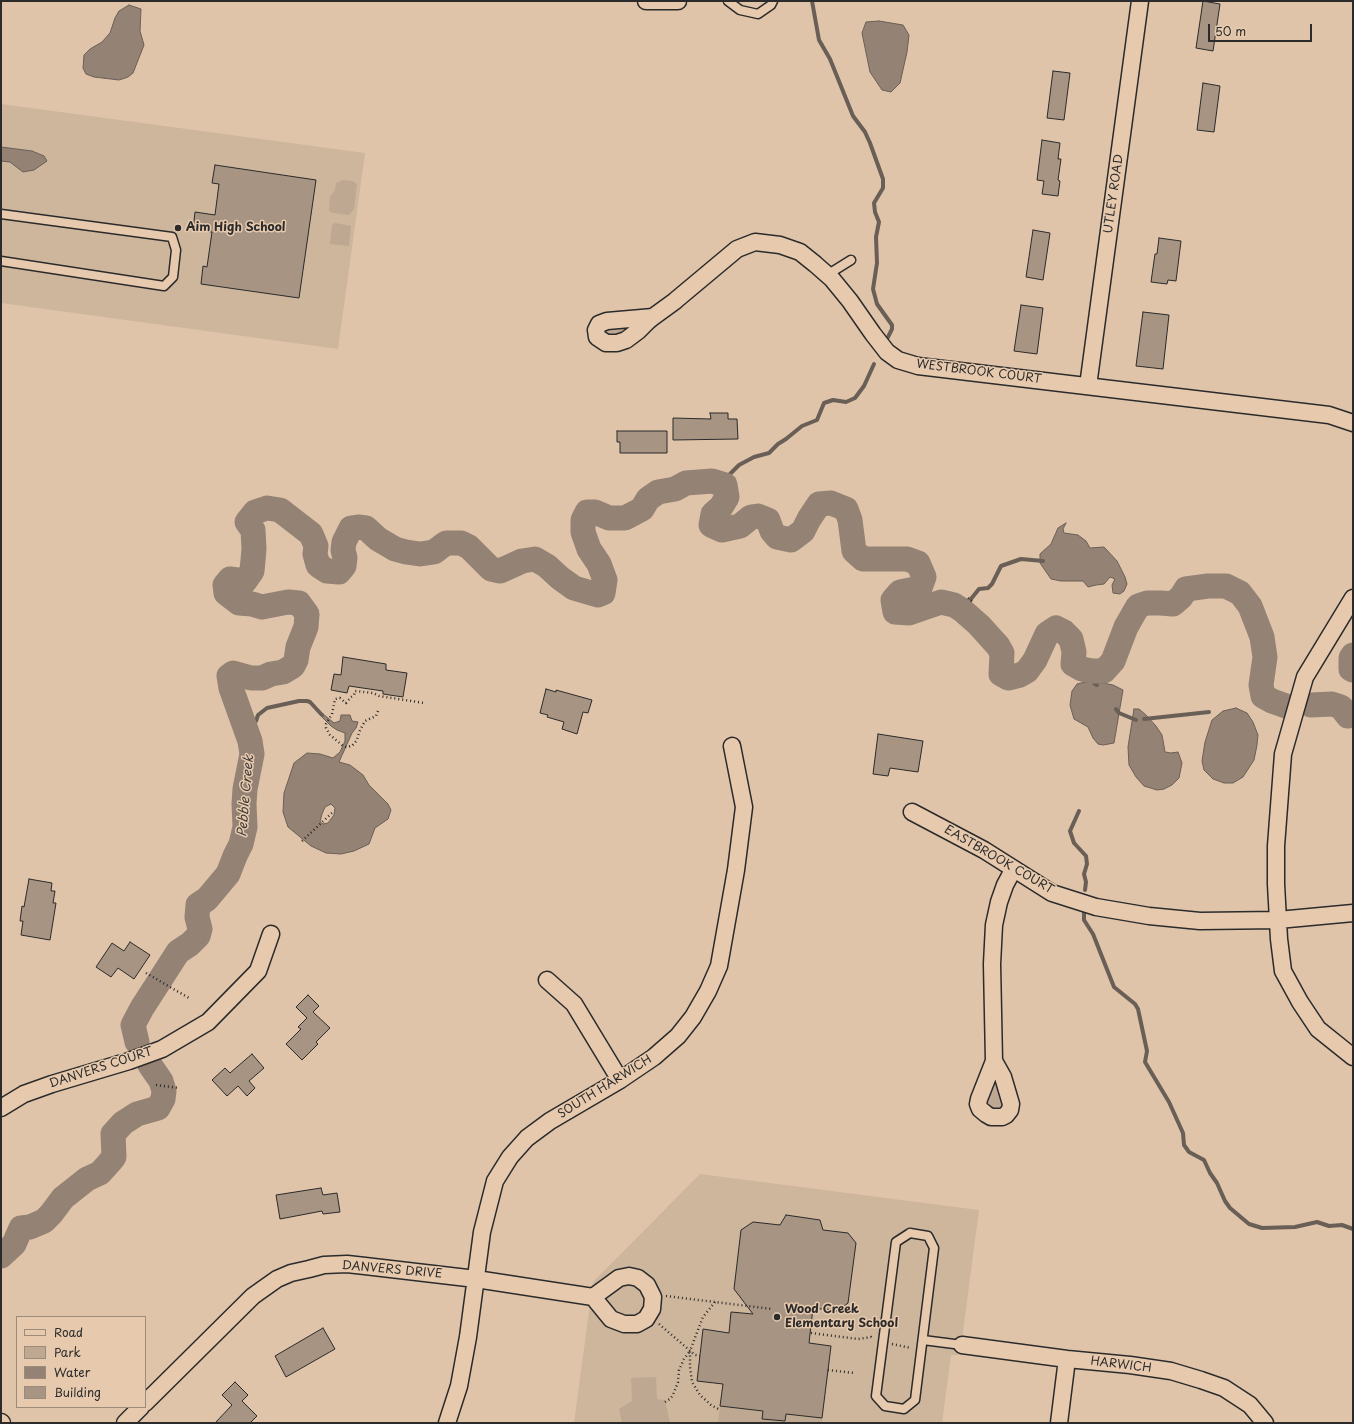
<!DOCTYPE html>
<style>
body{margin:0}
#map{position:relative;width:1354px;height:1424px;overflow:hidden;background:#dfc4a9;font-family:"Playpen Sans",sans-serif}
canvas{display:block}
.frame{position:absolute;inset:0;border:2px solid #2b2b2b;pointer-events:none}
.legend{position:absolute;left:16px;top:1316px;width:130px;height:92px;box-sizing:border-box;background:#e7caae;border:1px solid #9c8a7a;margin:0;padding:5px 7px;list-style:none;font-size:12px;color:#2b2b2b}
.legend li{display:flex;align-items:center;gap:8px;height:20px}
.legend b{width:20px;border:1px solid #9c8a7a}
.scale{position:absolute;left:1208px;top:24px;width:104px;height:18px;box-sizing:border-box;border:2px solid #2b2b2b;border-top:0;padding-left:5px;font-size:12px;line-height:14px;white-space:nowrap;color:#2b2b2b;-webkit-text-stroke:3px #e7caae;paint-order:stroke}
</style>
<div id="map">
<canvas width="1354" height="1424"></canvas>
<div class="frame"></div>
<ul class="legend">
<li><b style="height:5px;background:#e7caae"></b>Road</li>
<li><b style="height:11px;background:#bea892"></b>Park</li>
<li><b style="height:11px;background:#948274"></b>Water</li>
<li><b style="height:11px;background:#a79482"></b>Building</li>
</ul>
<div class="scale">50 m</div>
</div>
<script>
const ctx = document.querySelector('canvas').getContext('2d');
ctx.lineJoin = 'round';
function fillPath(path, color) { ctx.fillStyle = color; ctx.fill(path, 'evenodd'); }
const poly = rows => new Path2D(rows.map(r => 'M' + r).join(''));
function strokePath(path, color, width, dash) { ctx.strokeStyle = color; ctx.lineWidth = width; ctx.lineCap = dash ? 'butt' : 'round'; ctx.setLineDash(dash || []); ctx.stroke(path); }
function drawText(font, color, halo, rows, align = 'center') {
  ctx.font = font + ' "Playpen Sans",sans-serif'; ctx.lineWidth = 3; ctx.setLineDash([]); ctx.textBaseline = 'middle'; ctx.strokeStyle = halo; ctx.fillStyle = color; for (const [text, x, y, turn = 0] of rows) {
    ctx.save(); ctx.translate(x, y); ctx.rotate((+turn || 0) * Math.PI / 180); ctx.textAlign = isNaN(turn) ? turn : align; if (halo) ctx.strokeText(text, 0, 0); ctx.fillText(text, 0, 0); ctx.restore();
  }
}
fillPath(poly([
 [1,104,365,153,338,349,1,303],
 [700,1174,979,1210,960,1355,951,1355,942,1423,574,1423,593,1282]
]), '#ceb69d');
fillPath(poly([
 [343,180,352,181,357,184,354,209,349,215,332,213,329,210,330,197,335,190,336,183],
 [335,223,351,226,349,246,330,244,332,225],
 [638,322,625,335,609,337,607,333,608,328],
 [994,1077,1007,1101,1003,1111,990,1113,984,1098],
 [656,1377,657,1399,665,1400,670,1423,622,1423,619,1409,632,1401,631,1378],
 [720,1406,763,1411,763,1419,785,1421,786,1414,822,1418,822,1423,718,1423]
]), '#bea892');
const water = poly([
 [129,5,141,9,140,31,144,45,133,73,128,77,119,80,94,77,86,74,83,68,84,55,90,49,102,42,110,33,115,18,119,11,129,5],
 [879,21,903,25,909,35,907,52,900,83,891,92,882,90,870,72,862,33,866,22,879,21],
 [1,147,32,151,44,156,47,161,34,170,23,172,10,162,1,161,1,147],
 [1066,523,1063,529,1064,533,1078,535,1086,541,1090,548,1104,547,1117,561,1125,577,1127,584,1124,591,1120,594,1113,593,1112,585,1115,579,1110,577,1104,584,1096,585,1088,587,1083,581,1061,581,1051,579,1040,563,1040,554,1051,544,1058,528,1066,523],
 [1085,682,1103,683,1113,685,1123,690,1114,743,1103,745,1098,744,1093,738,1088,727,1074,719,1070,705,1072,691,1077,684,1085,682],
 [1236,708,1247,713,1253,722,1258,735,1257,745,1254,760,1243,777,1233,783,1224,783,1213,779,1204,770,1202,761,1205,742,1212,720,1223,711,1236,708],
 [1134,709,1139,709,1146,715,1156,726,1162,735,1165,752,1171,753,1178,752,1182,763,1179,778,1172,785,1164,789,1157,790,1144,786,1136,777,1129,765,1128,747,1134,709],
 [323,714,334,723,340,721,341,715,350,715,352,721,358,722,356,728,352,733,339,762,350,765,363,775,369,785,388,804,391,810,388,819,375,828,369,844,354,851,341,854,326,853,311,846,288,827,283,812,284,793,294,763,307,753,320,754,333,758,340,752,345,741,345,733,337,730,331,726,322,717,323,714],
 [331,804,335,808,334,815,328,823,323,824,320,822,322,814,325,807,331,804]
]);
fillPath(water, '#948274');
strokePath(water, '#6a5f57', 1);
strokePath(poly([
 [812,1,819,40,830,59,853,116,865,132,870,143,883,179,883,188,874,203,875,212,879,222,876,237,877,263,873,289,877,304,892,325,892,329,888,337],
 [721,483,739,465,754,457,769,453,778,444,786,439,802,426,817,420,824,403,833,400,846,402,855,398,864,386,874,364],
 [962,610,979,589,988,588,992,584,1001,566,1021,559,1043,561],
 [1092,671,1094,683,1097,685],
 [1116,709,1119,713,1136,720],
 [1144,719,1209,712],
 [247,731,256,721,258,715,267,708,299,701,307,701,310,702,322,715],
 [1079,811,1070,831,1074,843,1086,856,1087,864,1084,874,1086,882,1085,890],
 [1084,910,1084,920,1093,934,1114,987,1135,1004,1138,1009,1147,1051,1145,1062,1169,1102,1183,1133,1184,1145,1189,1152,1204,1160,1210,1173,1217,1183,1225,1201,1230,1208,1249,1224,1262,1228,1295,1227,1317,1222,1329,1226,1342,1225,1353,1229]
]), '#6a5f57', 4);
strokePath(poly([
 [1353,655,1351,658,1351,669,1353,670],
 [1311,705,1332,704,1341,707,1348,716,1353,715],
 [137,1042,133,1025,142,1008,178,952,190,944,198,936,200,929,197,917,198,905,207,899,228,874,235,856,241,844,245,827,244,804,245,789,252,754,250,741,231,688,229,676,233,673,251,678,262,678,271,674,283,672,293,666,296,660,298,647,306,627,307,614,299,603,288,602,262,607,252,604,239,603,226,593,225,585,230,579,245,581,252,571,254,549,253,530,247,522,255,512,267,508,280,510,311,534,316,546,315,554,318,565,327,571,339,572,344,566,345,558,343,550,344,542,351,528,358,527,366,528,378,539,395,549,406,552,420,554,434,552,446,543,461,543,469,547,491,569,500,571,522,561,535,559,547,566,560,578,574,588,598,595,603,593,605,580,599,564,589,549,583,532,583,520,587,512,595,512,609,518,625,518,642,509,648,499,658,492,675,489,686,483,712,481,725,485,727,497,721,507,713,514,711,525,722,530,740,526,751,517,758,516,768,520,772,531,777,537,791,540,803,531,809,519,819,504,831,503,846,509,850,520,854,551,863,559,907,559,918,563,924,577,920,588,900,592,893,600,895,612,909,613,941,602,954,605,962,610,979,625,998,646,1002,653,1001,674,1008,678,1020,675,1027,671,1035,660,1047,634,1056,628,1064,632,1071,639,1074,652,1073,664,1082,669,1092,671,1104,671,1113,661,1126,627,1138,606,1147,603,1161,603,1173,604,1181,597,1186,589,1208,586,1226,586,1240,593,1250,606,1262,637,1265,657,1261,685,1263,696,1272,701,1286,706],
 [1,1256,14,1244,21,1228,30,1227,44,1221,51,1214,63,1198,87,1179,100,1173,109,1163,114,1157,113,1134,123,1123,137,1114,158,1108,163,1099,164,1091,161,1081,150,1065]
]), '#948274', 25);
const building = poly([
 [1203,1,1220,4,1213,51,1196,48,1203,1],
 [1053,71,1070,73,1064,120,1047,118,1053,71],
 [1203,83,1220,86,1214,132,1197,130,1203,83],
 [1042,140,1060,143,1058,159,1061,159,1058,180,1060,181,1058,196,1042,194,1044,181,1037,180,1042,140],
 [215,165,316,180,299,298,201,284,203,266,207,267,212,232,193,230,195,212,215,215,219,184,212,183,215,165],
 [1033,230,1050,233,1043,280,1026,277,1033,230],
 [1159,238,1181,241,1176,281,1168,280,1167,284,1151,282,1155,254,1157,254,1159,238],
 [1021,305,1043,308,1037,354,1014,351,1021,305],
 [1143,312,1169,315,1163,369,1136,366,1143,312],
 [710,413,728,413,728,419,737,419,738,439,673,440,673,418,711,419,710,413],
 [617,431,667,431,667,453,620,453,620,442,617,442,617,431],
 [343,657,386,664,386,670,407,673,403,697,383,694,383,691,349,686,347,693,331,690,334,674,341,675,343,657],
 [546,689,556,692,556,690,592,700,588,713,583,712,577,734,562,729,564,722,547,717,548,715,540,713,546,689],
 [878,734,923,741,918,772,890,768,888,776,873,774,878,734],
 [29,879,52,883,51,891,55,891,53,903,56,903,50,940,21,935,23,921,20,921,22,906,24,907,29,879],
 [130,942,150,955,134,979,118,968,111,977,96,967,112,943,124,951,130,942],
 [308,995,319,1006,313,1012,330,1028,316,1042,318,1044,302,1060,286,1044,301,1029,298,1027,307,1018,296,1007,308,995],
 [252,1054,264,1068,249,1081,255,1088,247,1096,238,1086,227,1096,212,1080,225,1068,230,1073,252,1054],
 [321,1188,323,1195,337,1193,340,1212,323,1214,322,1211,280,1219,276,1195,321,1188],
 [786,1215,820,1220,823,1230,848,1233,856,1243,848,1303,838,1311,813,1308,809,1343,831,1346,822,1418,786,1414,785,1421,762,1419,763,1411,720,1406,723,1384,697,1381,703,1329,729,1333,731,1312,753,1314,734,1289,741,1230,753,1222,780,1225,786,1215],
 [323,1328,335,1349,286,1377,275,1356,323,1328],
 [235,1382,248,1395,242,1401,257,1416,250,1423,215,1423,232,1405,222,1395,235,1382]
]);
fillPath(building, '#a79482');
strokePath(building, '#2b2b2b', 1);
const lane = poly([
 [728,1,740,10,758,14,771,5,773,1],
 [1,214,172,237,176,250,173,277,164,286,1,261],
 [827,275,851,260],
 [910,1233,928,1236,934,1248,915,1400,904,1409,885,1406,876,1396,896,1242,910,1233],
 [923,1340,962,1345]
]);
const street = poly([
 [646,1,678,1],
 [653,317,607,321,599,324,596,330,597,337,606,343,617,343,626,340,638,331,648,321,653,317,675,301,676,300,737,249,755,242,780,245,800,252,815,264,832,279,850,301,873,334,887,352,898,360,918,366,1329,415,1353,423],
 [1088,386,1140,1],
 [1353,598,1305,677,1283,754,1276,846,1276,884,1279,939,1283,971,1300,1002,1318,1029,1353,1057],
 [912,812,984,850,1052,893,1096,907,1149,916,1200,921,1278,920,1353,913],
 [547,980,574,1004,620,1080],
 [994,1061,979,1099,978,1104,980,1109,986,1114,991,1117,1002,1117,1006,1115,1010,1110,1011,1104,1003,1077,994,1061,992,964,994,925,999,902,1005,885,1013,870],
 [1,1108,24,1094,52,1084,129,1061,162,1049,208,1022,258,971,271,934],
 [962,1345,1067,1359,1130,1365,1171,1371,1201,1380,1224,1388,1250,1405,1265,1423],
 [145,1403,253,1296,277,1279,291,1273,309,1269,324,1265,347,1264,365,1266,476,1279,593,1297,611,1319,624,1324,637,1324,646,1319,652,1309,653,1297,647,1285,638,1278,629,1276,619,1278,593,1297],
 [1,1422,2,1423],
 [125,1423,141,1407],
 [447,1423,459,1386,468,1337,482,1232,495,1181,510,1157,527,1138,550,1121,620,1080,654,1057,678,1036,693,1017,708,991,719,966,736,870,744,807,732,746],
 [1059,1423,1067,1359]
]);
strokePath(lane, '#2b2b2b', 11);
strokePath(street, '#2b2b2b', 19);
strokePath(poly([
 [968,598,974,603],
 [378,711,376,716,365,721,359,732,357,740,352,746,346,747,342,745,330,735,326,728,326,724,332,714,335,699,340,698,346,703,351,697,354,695,355,691,373,693,379,696,424,703],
 [302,841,332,813],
 [146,973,189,998],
 [156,1085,179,1088],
 [666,1296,772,1309],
 [715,1302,703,1317,696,1335,690,1351,690,1367,692,1382,700,1395,711,1405,720,1410],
 [659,1324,695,1355,700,1356],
 [811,1333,858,1339,871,1337,873,1339],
 [892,1344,911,1348],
 [828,1370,854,1373],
 [665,1402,670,1399,673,1395,678,1382,679,1370,684,1359,690,1351]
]), '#2b2b2b', 2.5, [1, 3]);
strokePath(lane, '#e7caae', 8);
strokePath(street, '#e7caae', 16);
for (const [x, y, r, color] of [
 [178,228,4,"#2b2b2b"],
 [777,1317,4,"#2b2b2b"]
]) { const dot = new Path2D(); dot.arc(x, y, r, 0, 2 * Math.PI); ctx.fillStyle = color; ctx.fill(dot); strokePath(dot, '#e7caae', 1.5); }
drawText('12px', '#2b2b2b', '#e7caae', [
 ["UTLEY ROAD",1114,194,-82],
 ["WESTBROOK COURT",979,372,7],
 ["EASTBROOK COURT",999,860,30],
 ["DANVERS COURT",101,1068,-18],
 ["SOUTH HARWICH",605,1087,-32],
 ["DANVERS DRIVE",392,1270,5],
 ["HARWICH",1121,1365,7]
]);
drawText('bold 12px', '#2b2b2b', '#e7caae', [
 ["Aim High School",186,228],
 ["Wood Creek",785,1310],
 ["Elementary School",785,1324]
], 'left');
drawText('italic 13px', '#403c3a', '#e7caae', [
 ["Pebble Creek",246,796,-85]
]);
</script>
